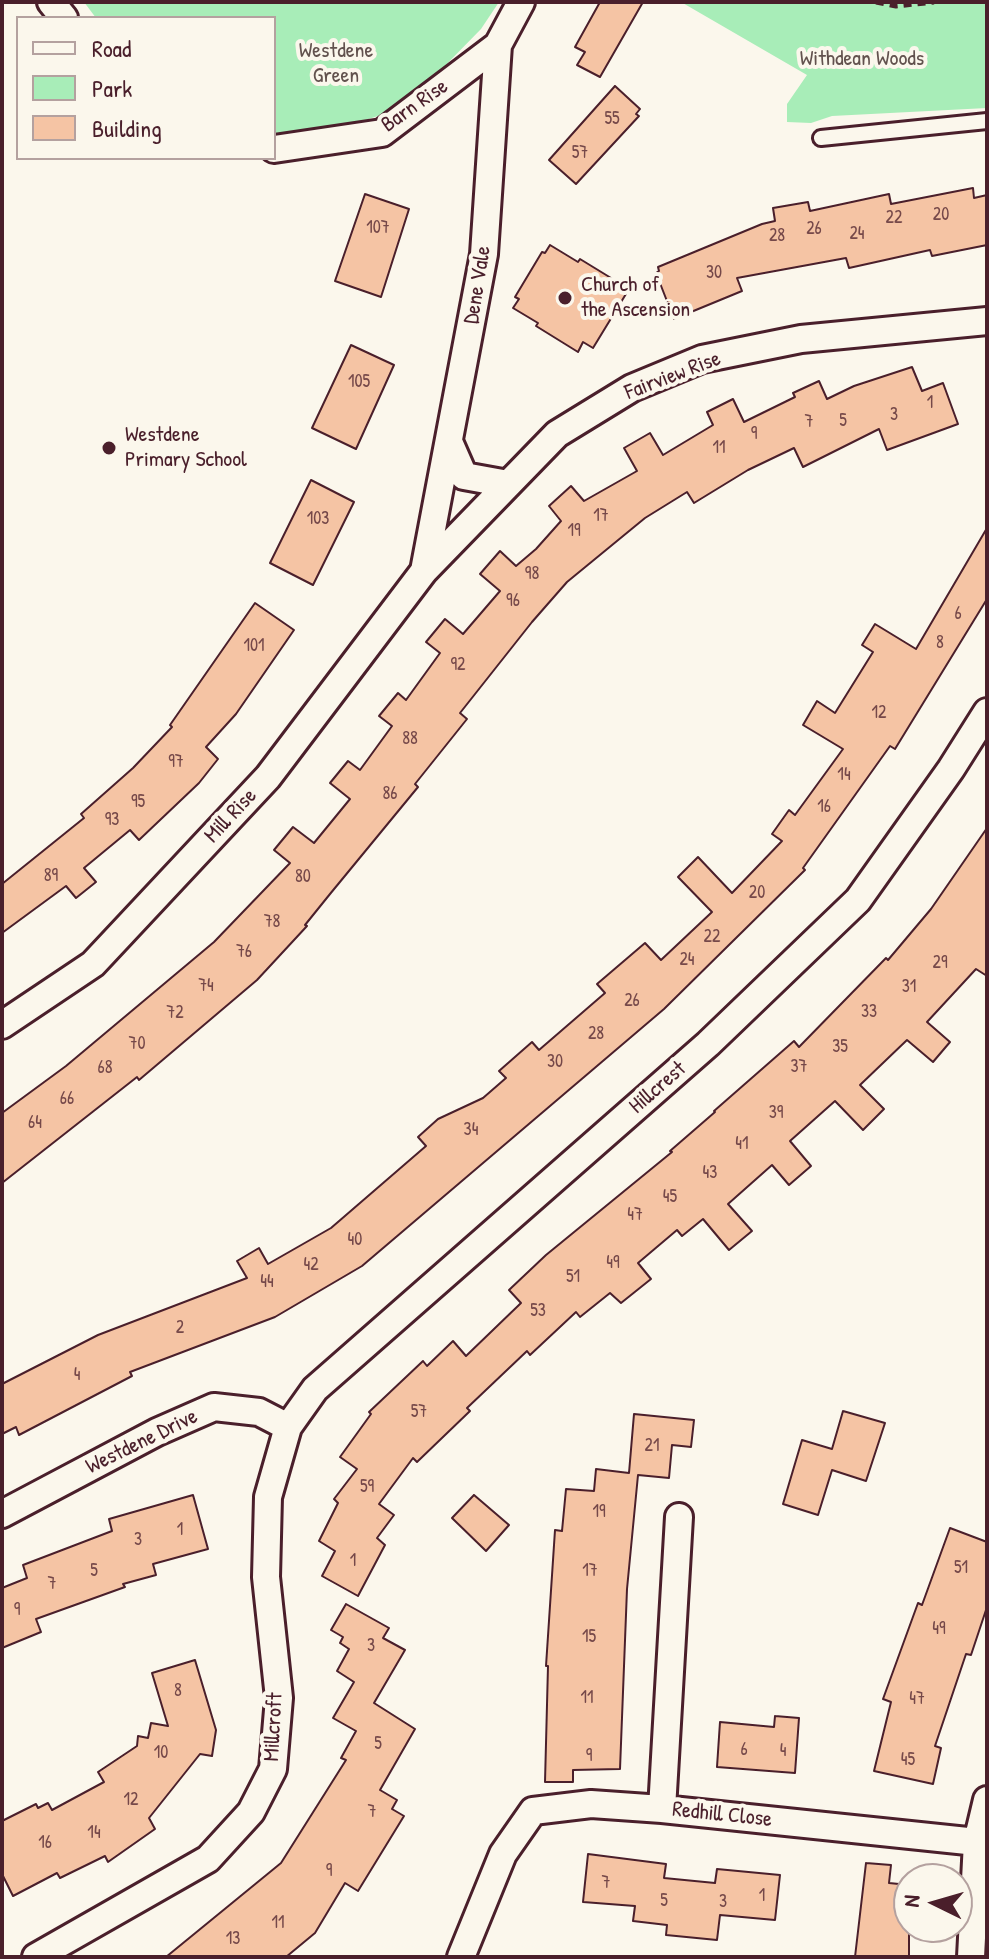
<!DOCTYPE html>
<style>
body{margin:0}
#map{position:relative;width:989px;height:1959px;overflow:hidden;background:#fbf7ec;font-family:"Patrick Hand",sans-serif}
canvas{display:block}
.frame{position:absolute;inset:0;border:4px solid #4a1f2b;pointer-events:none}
.legend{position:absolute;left:16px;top:16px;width:260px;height:144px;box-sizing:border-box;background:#fbf7ec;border:2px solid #b4a19f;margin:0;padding:10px 14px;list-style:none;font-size:24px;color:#4a1f2b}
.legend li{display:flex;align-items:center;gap:16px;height:40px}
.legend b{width:40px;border:2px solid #b4a19f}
.north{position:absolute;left:893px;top:1863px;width:80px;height:80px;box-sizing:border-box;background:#fbf7ec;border:2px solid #b4a19f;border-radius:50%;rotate:275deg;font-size:22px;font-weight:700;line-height:32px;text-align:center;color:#4a1f2b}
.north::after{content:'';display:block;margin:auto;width:28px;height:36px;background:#4a1f2b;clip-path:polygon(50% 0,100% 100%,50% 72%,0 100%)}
</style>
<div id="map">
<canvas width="989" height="1959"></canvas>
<div class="frame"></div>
<ul class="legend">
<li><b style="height:10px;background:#fbf7ec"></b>Road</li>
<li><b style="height:22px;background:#a8edb8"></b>Park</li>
<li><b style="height:22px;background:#f5c4a4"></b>Building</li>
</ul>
<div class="north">N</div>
</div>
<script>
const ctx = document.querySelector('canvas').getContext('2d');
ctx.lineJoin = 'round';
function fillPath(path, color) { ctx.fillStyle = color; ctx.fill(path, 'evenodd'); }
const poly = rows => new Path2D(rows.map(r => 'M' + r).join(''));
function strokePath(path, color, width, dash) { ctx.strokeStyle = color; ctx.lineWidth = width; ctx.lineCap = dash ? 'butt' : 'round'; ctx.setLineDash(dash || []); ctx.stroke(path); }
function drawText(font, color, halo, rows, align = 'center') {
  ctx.font = font + ' "Patrick Hand",sans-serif'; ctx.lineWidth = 8; ctx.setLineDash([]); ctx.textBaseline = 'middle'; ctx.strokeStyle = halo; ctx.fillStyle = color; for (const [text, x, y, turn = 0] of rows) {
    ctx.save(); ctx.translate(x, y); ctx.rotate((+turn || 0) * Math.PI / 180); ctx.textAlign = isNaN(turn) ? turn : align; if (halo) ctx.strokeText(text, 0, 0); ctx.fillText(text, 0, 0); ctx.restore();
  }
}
fillPath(poly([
 [84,2,499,2,481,29,434,77,384,114,344,127,274,136,274,18,96,18],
 [681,2,987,2,987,108,832,116,811,123,787,122,787,104,807,75]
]), '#a8edb8');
const building = poly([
 [600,2,643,2,600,77,577,65,585,52,575,47,600,2],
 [615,86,640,109,636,114,639,116,576,184,549,160,615,86],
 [973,188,974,198,987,195,987,245,932,256,930,250,849,268,846,258,737,278,742,291,674,319,656,273,659,271,658,267,762,224,775,221,773,208,808,202,810,211,889,194,891,204,973,188],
 [365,194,409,209,381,297,335,281,365,194],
 [550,245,578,262,580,259,629,289,593,348,583,342,578,352,536,326,538,323,513,308,519,299,515,297,542,252,545,253,550,245],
 [351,345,394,365,356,449,312,428,351,345],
 [912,367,922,391,943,383,958,424,887,450,879,429,803,467,794,448,748,470,694,503,687,492,645,518,567,582,532,622,460,713,467,719,415,784,418,787,330,894,305,925,307,926,257,980,139,1080,137,1077,2,1183,2,1113,66,1066,214,942,290,863,274,850,293,827,314,843,350,799,330,783,348,761,360,770,392,726,379,716,398,693,406,700,440,653,426,642,445,619,463,634,500,591,480,574,500,551,516,566,536,549,561,521,549,506,571,486,584,501,637,471,624,448,650,433,663,455,713,425,707,412,733,399,744,422,795,397,793,393,819,381,827,399,854,386,912,367],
 [311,480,354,502,313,585,270,563,311,480],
 [987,528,987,599,895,749,890,746,803,868,805,870,664,1009,362,1266,275,1317,130,1372,132,1376,19,1435,16,1427,2,1434,2,1384,98,1335,247,1278,237,1261,259,1248,268,1264,331,1228,426,1146,418,1137,438,1119,483,1098,506,1078,499,1071,532,1042,539,1050,605,993,597,984,645,943,661,960,712,912,678,877,698,857,732,893,782,841,772,834,789,810,795,815,843,749,803,725,817,701,835,713,873,652,862,645,875,624,916,649,987,528],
 [255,603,294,630,236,714,206,747,218,759,199,783,139,840,130,830,84,868,96,882,76,898,66,886,2,933,2,884,84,818,81,814,133,768,172,727,170,725,255,603],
 [987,828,987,976,976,969,927,1022,950,1042,933,1062,907,1040,860,1085,884,1109,863,1130,835,1101,790,1141,811,1166,789,1185,772,1165,728,1204,752,1231,729,1250,703,1219,682,1236,677,1230,638,1263,651,1279,621,1303,610,1293,580,1317,576,1312,530,1355,527,1351,467,1408,470,1411,417,1462,413,1458,379,1504,394,1515,377,1538,385,1545,358,1596,322,1576,335,1551,319,1541,338,1503,334,1499,357,1469,340,1457,371,1414,369,1412,423,1361,427,1366,453,1341,466,1356,521,1303,509,1290,546,1255,672,1152,670,1151,715,1112,714,1111,794,1041,799,1047,886,958,888,960,931,909,987,828],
 [843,1411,885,1423,866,1481,832,1470,818,1515,783,1504,802,1440,832,1449,843,1411],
 [634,1414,694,1420,691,1447,672,1445,669,1478,638,1475,627,1589,620,1769,573,1770,573,1782,545,1782,548,1666,546,1666,555,1530,562,1531,566,1489,594,1491,596,1469,629,1473,634,1414],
 [193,1495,208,1549,153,1564,156,1575,123,1584,125,1587,36,1619,41,1632,2,1648,2,1588,27,1578,23,1565,112,1531,109,1519,193,1495],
 [474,1495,509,1525,486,1551,452,1518,474,1495],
 [950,1528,987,1542,987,1607,971,1655,966,1654,935,1746,941,1748,933,1784,874,1771,891,1702,883,1699,918,1603,922,1605,950,1528],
 [346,1604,389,1628,383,1638,405,1650,374,1703,415,1729,380,1790,397,1800,392,1809,404,1816,358,1891,345,1883,315,1933,286,1957,166,1957,281,1863,346,1760,341,1758,356,1731,333,1718,354,1682,337,1671,349,1649,340,1643,343,1637,331,1630,346,1604],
 [195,1660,216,1730,212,1756,200,1754,149,1818,155,1829,108,1862,105,1856,60,1878,57,1873,13,1896,2,1874,2,1821,36,1804,38,1808,48,1803,52,1810,104,1782,98,1772,137,1746,138,1736,148,1738,151,1723,168,1726,152,1673,195,1660],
 [775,1716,799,1718,795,1773,717,1767,720,1722,774,1727,775,1716],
 [588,1854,666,1864,664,1878,715,1883,717,1869,780,1875,775,1920,720,1915,717,1940,666,1935,667,1925,633,1921,635,1906,583,1902,588,1854],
 [866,1863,891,1865,889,1883,909,1885,909,1957,855,1957,866,1863]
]);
fillPath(building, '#f5c4a4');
strokePath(building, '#4a1f2b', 2);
const lane = poly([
 [821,138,987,121]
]);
const street = poly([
 [51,2,64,18],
 [274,149,382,133,498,45],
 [450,444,464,476,508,484],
 [424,571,484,254,498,45,521,2],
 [2,1025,93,964,268,777,424,571,557,434,632,388,702,359,801,339,987,321],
 [2,1514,157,1432,214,1407,259,1412,288,1427],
 [679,1517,662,1809,977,1842],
 [36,1957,208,1859,251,1812,273,1769,279,1698,266,1577,268,1497,288,1427,315,1389,708,1044,858,900,951,769,987,712],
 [461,1957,503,1854,533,1811,591,1804,662,1809],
 [971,1957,977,1842,987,1800]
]);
strokePath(lane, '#4a1f2b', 20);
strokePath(street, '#4a1f2b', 32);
strokePath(poly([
 [876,2,896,6,934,2]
]), '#4a1f2b', 5, [8, 6]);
strokePath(lane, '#fbf7ec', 14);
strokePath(street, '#fbf7ec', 26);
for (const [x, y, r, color] of [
 [565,298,8,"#4a1f2b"],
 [109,448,8,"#4a1f2b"]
]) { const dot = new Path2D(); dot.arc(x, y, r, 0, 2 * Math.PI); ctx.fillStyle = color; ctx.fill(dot); strokePath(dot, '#fbf7ec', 3); }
drawText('18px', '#754849', null, [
 ["55",612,119],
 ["57",580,153],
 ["20",941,215],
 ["22",894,218],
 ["107",378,228],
 ["26",814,229],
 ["24",857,234],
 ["28",777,236],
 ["30",714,273],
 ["105",359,382],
 ["1",930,403],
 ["3",894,415],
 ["5",843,421],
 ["7",809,422],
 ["9",754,434],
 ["11",719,448],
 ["17",601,516],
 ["103",318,519],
 ["19",574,531],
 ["98",532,574],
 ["96",513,601],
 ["6",958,614],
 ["8",940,643],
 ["101",254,646],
 ["92",458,665],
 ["12",879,713],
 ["88",410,739],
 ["97",176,762],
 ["14",844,775],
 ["86",390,794],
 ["95",138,802],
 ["16",824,807],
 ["93",112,820],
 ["89",51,876],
 ["80",303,877],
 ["20",757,893],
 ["78",272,922],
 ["22",712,937],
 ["76",244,952],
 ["24",687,960],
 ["29",940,963],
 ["74",206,986],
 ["31",909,987],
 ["26",632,1001],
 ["33",869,1012],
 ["72",175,1013],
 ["28",596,1034],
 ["70",137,1044],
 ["35",840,1047],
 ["30",555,1062],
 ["37",799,1067],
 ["68",105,1068],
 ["66",67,1099],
 ["39",776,1113],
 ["64",35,1123],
 ["34",471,1130],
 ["41",742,1144],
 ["43",710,1173],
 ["45",670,1197],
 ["47",635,1215],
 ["40",355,1240],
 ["49",613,1263],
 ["42",311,1265],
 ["51",573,1277],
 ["44",267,1282],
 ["53",538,1311],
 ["2",180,1328],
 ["4",77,1375],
 ["57",419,1412],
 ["21",652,1446],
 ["59",367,1487],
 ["19",599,1512],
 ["1",180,1530],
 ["3",138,1540],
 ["1",353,1561],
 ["51",961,1568],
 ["5",94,1571],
 ["17",590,1571],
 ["7",52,1584],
 ["9",17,1610],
 ["49",939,1629],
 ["15",589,1637],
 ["3",371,1646],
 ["8",178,1691],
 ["11",587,1698],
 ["47",917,1699],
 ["5",378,1744],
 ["6",744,1750],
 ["4",783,1751],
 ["10",161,1753],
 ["9",589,1756],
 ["45",908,1760],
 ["12",131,1800],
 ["7",372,1812],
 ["14",94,1833],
 ["16",45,1843],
 ["9",329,1871],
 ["7",606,1883],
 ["1",762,1896],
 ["5",664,1901],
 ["3",723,1902],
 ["11",278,1923],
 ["13",233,1939]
]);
drawText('22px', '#62524e', '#fbf7ec', [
 ["Westdene",336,51],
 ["Green",336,76],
 ["Withdean Woods",862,59]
]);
drawText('22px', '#4a1f2b', '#fbf7ec', [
 ["Barn Rise",415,106,-35],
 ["Dene Vale",478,285,-81],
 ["Fairview Rise",673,376,-21],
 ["Mill Rise",231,816,-47],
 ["Hillcrest",658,1088,-41],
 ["Westdene Drive",142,1442,-26],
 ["Millcroft",274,1727,-87],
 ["Redhill Close",722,1815,6]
]);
drawText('22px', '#4a1f2b', '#fbf7ec', [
 ["Church of",581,285],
 ["the Ascension",581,310],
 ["Westdene",125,435],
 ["Primary School",125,460]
], 'left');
</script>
